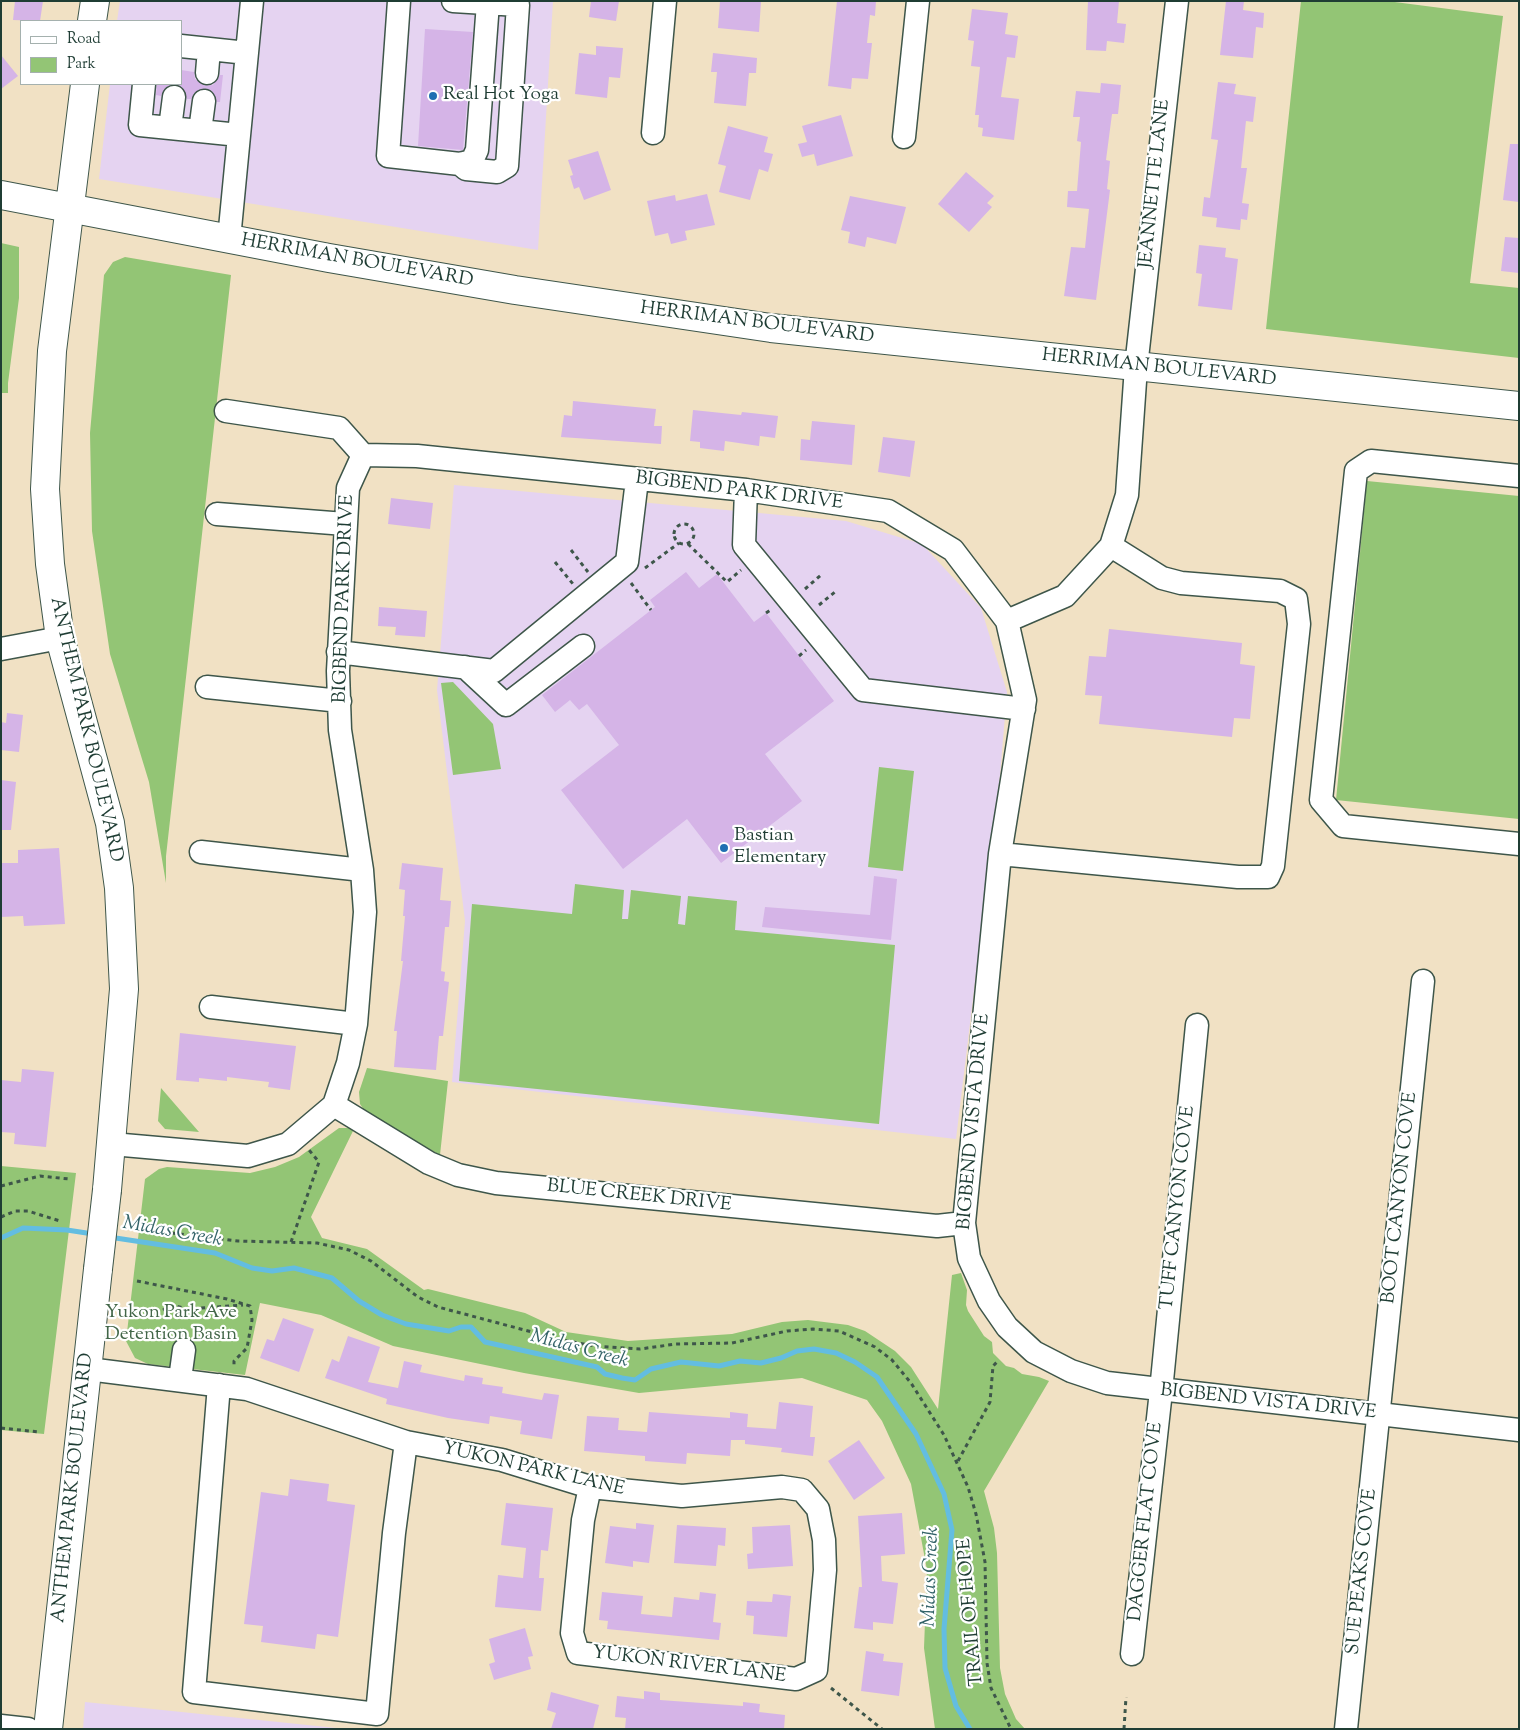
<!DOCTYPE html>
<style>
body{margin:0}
#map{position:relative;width:1520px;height:1730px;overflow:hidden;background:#f1e1c4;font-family:"Sorts Mill Goudy",serif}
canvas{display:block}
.frame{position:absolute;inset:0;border:2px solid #1f3d34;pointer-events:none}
.legend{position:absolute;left:20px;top:20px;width:162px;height:65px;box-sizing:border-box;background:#fff;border:1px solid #a5b1ae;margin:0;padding:6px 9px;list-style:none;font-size:15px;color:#1f3d34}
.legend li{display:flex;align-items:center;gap:10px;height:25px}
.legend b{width:25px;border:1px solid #a5b1ae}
</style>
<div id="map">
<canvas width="1520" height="1730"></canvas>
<div class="frame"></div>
<ul class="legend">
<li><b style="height:6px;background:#fff"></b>Road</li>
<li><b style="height:14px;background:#93c575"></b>Park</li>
</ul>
</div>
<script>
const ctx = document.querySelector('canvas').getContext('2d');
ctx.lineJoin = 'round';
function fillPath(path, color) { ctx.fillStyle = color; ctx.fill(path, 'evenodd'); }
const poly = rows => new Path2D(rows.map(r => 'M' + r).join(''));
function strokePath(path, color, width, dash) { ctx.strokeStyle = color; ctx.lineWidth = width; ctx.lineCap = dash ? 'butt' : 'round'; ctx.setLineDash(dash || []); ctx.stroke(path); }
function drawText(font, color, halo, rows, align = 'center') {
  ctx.font = font + ' "Sorts Mill Goudy",serif'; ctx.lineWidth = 4.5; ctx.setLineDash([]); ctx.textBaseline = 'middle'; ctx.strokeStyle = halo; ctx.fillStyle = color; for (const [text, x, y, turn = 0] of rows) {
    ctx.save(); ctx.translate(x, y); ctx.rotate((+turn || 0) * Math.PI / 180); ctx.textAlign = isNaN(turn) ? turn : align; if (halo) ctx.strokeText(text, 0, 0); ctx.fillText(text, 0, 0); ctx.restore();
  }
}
fillPath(poly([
 [120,1,553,1,538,250,99,179,110,84,181,84,181,21,117,21],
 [454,485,846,521,922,544,981,608,1007,692,1000,775,956,1139,452,1082,465,921,437,690],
 [85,1702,346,1729,83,1729]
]), '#e5d3f1');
fillPath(poly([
 [1301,1,1387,1,1503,16,1470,283,1519,288,1519,358,1266,329],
 [1,243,19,247,19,298,8,383,8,393,1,393],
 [125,257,231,275,166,856,166,883,149,782,110,654,92,531,90,433,104,275,113,262],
 [1367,481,1519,496,1519,819,1336,800],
 [453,682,493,724,501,769,453,775,441,683],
 [879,767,914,771,903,871,868,867],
 [575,884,624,890,622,919,628,919,631,890,681,896,678,924,685,925,688,896,737,901,735,930,895,945,879,1124,459,1081,472,904,572,914],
 [367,1068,448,1081,440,1155,366,1113,360,1104,359,1092],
 [161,1088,199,1132,165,1129,158,1121],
 [339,1128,349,1128,353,1131,311,1217,322,1238,367,1249,424,1290,428,1289,525,1313,566,1332,628,1341,732,1334,782,1322,808,1320,848,1325,865,1331,895,1351,911,1367,938,1409,952,1275,961,1273,967,1290,966,1305,968,1311,984,1336,992,1342,993,1353,1006,1366,1014,1368,1022,1374,1039,1377,1049,1381,984,1491,994,1528,997,1553,1000,1668,1005,1694,1016,1719,1025,1729,935,1729,924,1648,927,1570,911,1484,882,1421,867,1400,802,1378,639,1393,524,1373,393,1346,321,1315,260,1303,245,1375,148,1364,135,1358,126,1341,145,1179,159,1169,167,1167,250,1173,275,1167,299,1157],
 [1,1166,76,1173,44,1434,1,1430]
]), '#93c575');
strokePath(poly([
 [109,1237,215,1253,252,1268,272,1271,294,1268,332,1278,359,1301,382,1315,406,1324,449,1331,461,1327,471,1327,485,1342,597,1367,605,1374,622,1378,635,1380,651,1369,681,1362,719,1366,740,1361,761,1363,781,1358,797,1351,814,1349,836,1353,855,1362,877,1377,916,1434,944,1494,952,1530,944,1629,945,1668,956,1706,970,1729],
 [1,1238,23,1228,67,1230,93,1234]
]), '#63bde1', 5);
fillPath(poly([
 [15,1,43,1,40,21,13,20],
 [591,1,619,1,616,21,589,17],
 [720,1,761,1,759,32,718,28],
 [837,1,876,1,875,16,870,15,867,43,872,43,868,79,852,78,851,89,828,86],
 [1088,1,1119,1,1117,23,1126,24,1124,43,1107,41,1106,51,1086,50],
 [1226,1,1244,1,1243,10,1264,13,1263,28,1256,27,1253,58,1220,55],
 [972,9,1008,13,1005,34,1018,36,1015,58,1007,57,1001,97,1019,99,1014,140,982,136,983,128,978,127,979,115,975,115,980,67,971,66,974,41,968,40],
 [425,29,473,32,463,150,418,146],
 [596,46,623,48,620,78,609,77,607,98,575,94,579,53,596,55],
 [713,53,757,58,756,73,749,73,746,106,714,103,717,72,711,72],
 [1,55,18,76,1,89],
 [181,70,194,72,195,79,205,86,213,85,220,75,223,75,220,102,217,102,212,91,205,88,194,93,191,99,187,99,182,87,175,84,164,89,161,96,156,95,157,84,181,84],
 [1218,82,1236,84,1234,94,1256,97,1253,122,1246,121,1241,168,1247,168,1242,203,1249,204,1247,220,1241,219,1240,230,1216,227,1217,218,1202,216,1204,197,1210,198,1218,140,1211,139],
 [1101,83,1121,85,1118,114,1112,114,1106,160,1110,161,1107,189,1110,190,1096,300,1064,296,1071,247,1085,248,1089,209,1067,207,1068,191,1077,191,1081,142,1077,141,1080,117,1073,117,1076,91,1100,93],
 [841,115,853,156,817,166,814,154,802,157,798,144,807,142,802,126],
 [728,126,768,137,764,152,773,154,768,172,759,169,750,200,719,192,726,166,718,164],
 [1510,144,1519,144,1519,202,1503,200],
 [598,151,611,190,584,200,579,187,574,189,570,176,573,175,568,160],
 [966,172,994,196,987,203,992,207,969,232,938,204],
 [707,194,715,225,685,231,687,240,671,244,668,233,655,236,647,201,675,195,676,201],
 [850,196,906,207,896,244,867,237,865,247,848,243,850,232,841,230],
 [1505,237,1519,238,1519,273,1501,271],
 [1199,245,1226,248,1225,257,1238,259,1232,310,1198,306,1202,274,1196,273],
 [573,401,656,409,654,426,662,426,661,444,561,437,564,415,572,416],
 [693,410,741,415,742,412,778,416,775,438,760,436,759,446,725,441,724,451,700,448,700,442,690,441],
 [812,421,855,425,852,465,800,460,801,439,810,440],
 [883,437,915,441,910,477,878,472],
 [391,498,433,503,430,529,388,524],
 [686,572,699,588,717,574,754,622,766,613,834,701,765,754,802,801,721,863,687,819,623,869,561,790,619,745,587,704,579,710,570,700,555,712,542,695,655,607,650,600],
 [379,607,427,611,425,637,395,635,396,627,378,626],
 [1109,629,1242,643,1240,664,1255,666,1250,719,1234,718,1232,737,1099,724,1102,696,1085,695,1089,656,1106,657],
 [7,713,23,715,19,752,1,750,1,722,6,723],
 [1,780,16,782,11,830,1,830],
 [59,848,65,924,24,926,23,916,1,917,1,863,18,863,18,850],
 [402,863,443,868,440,900,451,901,449,927,445,927,441,971,445,972,444,981,449,982,443,1036,439,1036,436,1070,394,1067,397,1031,394,1031,403,961,401,961,405,916,403,916,405,890,399,889],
 [874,876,897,879,891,940,762,927,765,907,870,915],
 [180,1033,296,1046,290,1090,268,1087,269,1082,227,1077,227,1081,199,1078,199,1082,176,1080],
 [22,1069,54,1072,46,1147,14,1144,15,1133,1,1132,1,1080,21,1082],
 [283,1318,314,1329,299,1372,260,1358,267,1339,274,1341],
 [348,1336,380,1347,368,1382,398,1388,404,1361,422,1365,420,1372,464,1381,465,1375,483,1378,482,1384,503,1387,502,1393,542,1400,544,1393,559,1395,552,1439,520,1434,522,1421,490,1416,489,1424,448,1418,386,1404,387,1399,325,1378,332,1359,339,1362],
 [779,1402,813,1406,810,1437,815,1437,813,1456,781,1452,782,1448,745,1444,745,1440,731,1440,730,1456,687,1453,686,1464,645,1461,645,1456,584,1451,587,1416,619,1418,618,1430,647,1432,649,1412,730,1418,730,1412,748,1414,747,1427,776,1429],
 [859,1440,885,1478,854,1500,828,1461],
 [290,1479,329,1484,327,1501,355,1505,338,1637,317,1634,315,1649,261,1642,263,1626,244,1624,261,1492,288,1496],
 [506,1503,553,1508,548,1551,541,1550,539,1578,544,1578,541,1611,495,1607,498,1575,523,1578,526,1548,501,1545],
 [902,1513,905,1554,881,1556,882,1581,898,1583,893,1624,873,1622,873,1630,854,1628,859,1587,862,1587,858,1516],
 [636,1523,654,1525,649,1563,633,1561,633,1567,605,1563,610,1526,636,1529],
 [677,1525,726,1528,725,1546,718,1545,716,1566,674,1563],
 [790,1525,793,1566,748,1569,747,1554,753,1553,752,1527],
 [602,1592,643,1596,641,1614,672,1617,674,1597,699,1600,700,1592,716,1594,713,1622,721,1623,719,1640,607,1629,608,1621,599,1620],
 [773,1594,791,1596,787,1637,753,1634,754,1616,746,1615,747,1601,772,1602],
 [525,1628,533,1656,528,1657,531,1669,494,1680,489,1664,495,1662,489,1639],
 [866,1651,884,1654,883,1661,903,1663,899,1696,861,1691],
 [644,1691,660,1693,660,1700,743,1706,743,1702,760,1704,759,1712,785,1715,784,1729,625,1729,626,1718,615,1717,617,1696,644,1699],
 [551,1692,599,1705,593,1729,551,1729,556,1713,547,1710]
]), '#d5b4e7');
const minor = poly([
 [399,1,388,156,460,164,472,161,477,150,488,3],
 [453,1,518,5,507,166,497,172,466,169,460,164],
 [181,46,247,53],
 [207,73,209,49],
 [144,84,140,125,239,135],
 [170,128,174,97],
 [200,131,204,101],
 [653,133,665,1],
 [904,137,918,1],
 [229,239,252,1],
 [226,411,339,428,363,455],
 [363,455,417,456,746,490,888,511,953,550,1007,621,1025,700,1000,854,964,1223,969,1258,989,1301,1007,1327,1034,1352,1071,1371,1107,1383,1519,1430],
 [1519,476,1371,461,1356,471,1321,800,1343,826,1519,844],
 [746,490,744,545,863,690,1024,709],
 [217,514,345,524],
 [1007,621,1065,596,1111,546,1127,495,1136,367,1177,1],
 [1,649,60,638],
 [338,652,494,671,627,562,637,480],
 [465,667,506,705,583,646],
 [207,687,340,701],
 [201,852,362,870],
 [1000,854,1238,877,1268,877,1273,866,1299,624,1296,599,1280,591,1181,583,1162,578,1111,546],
 [211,1007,356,1024],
 [334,1105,429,1163,458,1175,496,1183,937,1226,964,1223],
 [112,1144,248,1156,288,1144,334,1105,348,1063,356,1024,365,912,362,870,340,730,338,671,348,488,363,455],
 [88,1369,247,1389,406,1442,502,1460,590,1487,682,1496,782,1487,802,1490,818,1509,824,1540,825,1570,816,1670,796,1679,578,1653,572,1633,583,1520,590,1487],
 [180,1379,184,1350],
 [219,1385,194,1692,377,1714,394,1533,406,1442],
 [1132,1654,1161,1391,1197,1025],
 [1,1726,28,1729],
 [1346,1729,1423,981]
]);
const major = poly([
 [92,21,95,1],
 [85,84,52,351,45,489,50,564,60,638,110,823,119,888,124,989,107,1190],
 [1,195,329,258,515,290,771,328,1519,406],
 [48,1729,98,1269]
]);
strokePath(minor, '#3e564a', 25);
strokePath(major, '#3e564a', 30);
strokePath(poly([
 '674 534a10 10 0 1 1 20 0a10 10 0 1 1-20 0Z',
 [688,544,727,582,741,570],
 [571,550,588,572],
 [555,562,573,584],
 [645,568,679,543],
 [631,583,651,610],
 [805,589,821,575],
 [819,605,835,592],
 [766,613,772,609],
 [799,656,806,650],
 [1,1186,40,1176,69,1179],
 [1,1217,15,1211,28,1211,60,1221],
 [148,1230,238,1241,317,1243,349,1250,371,1261,418,1297,438,1307,562,1340,595,1346,640,1349,676,1344,732,1343,787,1331,813,1329,839,1331,875,1347,892,1360,911,1383,944,1435,968,1487,976,1514,985,1562,987,1663,991,1688,1011,1729],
 [291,1242,319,1162,309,1150],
 [137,1281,227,1299,250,1306,252,1320,247,1348,234,1361,234,1366],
 [163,1310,172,1305,188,1309,243,1305],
 [1,1428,39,1432],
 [958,1461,990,1402,993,1366,998,1361],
 [831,1688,882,1729],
 [1124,1729,1126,1697]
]), '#3e564a', 3, [4, 4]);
strokePath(minor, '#fff', 22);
strokePath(major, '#fff', 28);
const majorBridge = poly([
 [98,1269,107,1190]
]);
strokePath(majorBridge, '#3e564a', 30, []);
strokePath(majorBridge, '#fff', 28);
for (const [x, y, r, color] of [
 [433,96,5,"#1f6fb2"],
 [724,848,5,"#1f6fb2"]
]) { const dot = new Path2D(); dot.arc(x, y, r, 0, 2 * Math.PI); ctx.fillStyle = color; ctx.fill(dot); strokePath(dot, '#fff', 2); }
drawText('19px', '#1f3d34', '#fff', [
 ["Real Hot Yoga",443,96],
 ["Bastian",734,837],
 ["Elementary",734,859]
], 'left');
drawText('19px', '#1f3d34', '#fff', [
 ["JEANNETTE LANE",1156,184,-84],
 ["HERRIMAN BOULEVARD",357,262,10],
 ["HERRIMAN BOULEVARD",757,324,7],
 ["HERRIMAN BOULEVARD",1159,369,6],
 ["BIGBEND PARK DRIVE",739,492,7],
 ["BIGBEND PARK DRIVE",345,599,-88],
 ["ANTHEM PARK BOULEVARD",85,730,77],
 ["BIGBEND VISTA DRIVE",975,1122,-85],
 ["BLUE CREEK DRIVE",639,1197,6],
 ["BOOT CANYON COVE",1401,1198,-84],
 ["TUFF CANYON COVE",1179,1208,-84],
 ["BIGBEND VISTA DRIVE",1268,1403,6],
 ["YUKON PARK LANE",533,1470,13],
 ["ANTHEM PARK BOULEVARD",74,1488,-84],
 ["DAGGER FLAT COVE",1147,1522,-84],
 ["SUE PEAKS COVE",1363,1572,-84],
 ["TRAIL OF HOPE",972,1612,-95],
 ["YUKON RIVER LANE",689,1666,7]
]);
drawText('19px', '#426648', '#fff', [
 ["Yukon Park Ave",171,1314],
 ["Detention Basin",171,1336]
]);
drawText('italic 20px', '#336368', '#fff', [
 ["Midas Creek",172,1233,10],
 ["Midas Creek",579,1350,15],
 ["Midas Creek",932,1577,-88]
]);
</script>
